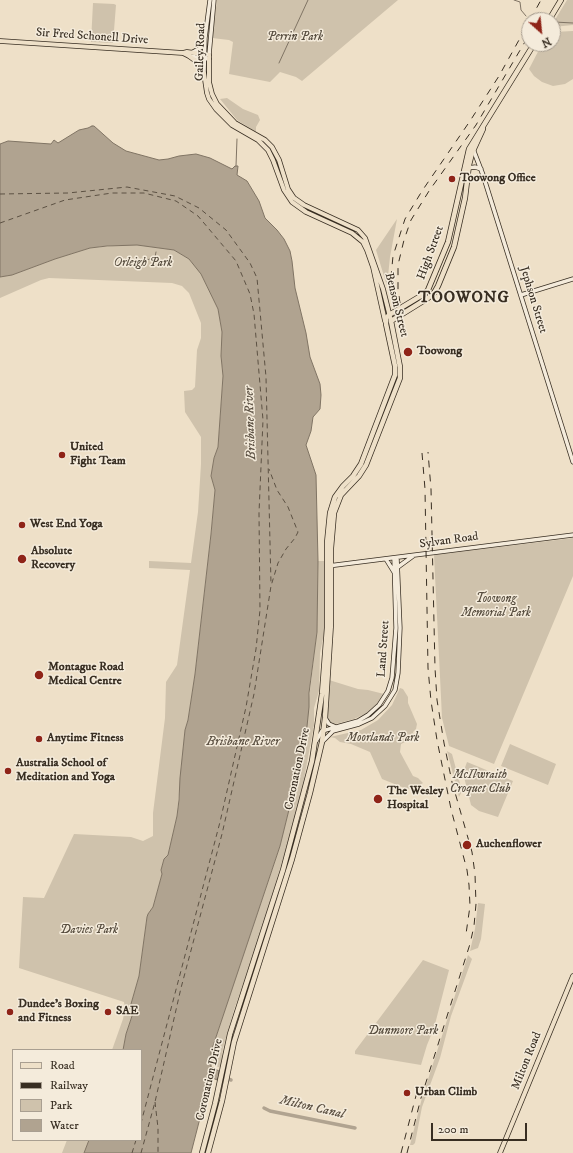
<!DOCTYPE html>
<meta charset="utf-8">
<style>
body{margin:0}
#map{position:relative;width:573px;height:1153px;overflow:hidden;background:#eee0c8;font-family:"IM FELL DW Pica",serif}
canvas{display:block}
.legend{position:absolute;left:12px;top:1049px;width:130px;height:92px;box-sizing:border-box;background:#f4ebdb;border:1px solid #a99f91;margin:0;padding:5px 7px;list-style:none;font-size:12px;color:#382e22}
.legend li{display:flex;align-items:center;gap:8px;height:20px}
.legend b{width:20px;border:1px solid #a99f91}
.north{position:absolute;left:521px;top:12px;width:40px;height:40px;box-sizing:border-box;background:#f4ebdb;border:1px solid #a99f91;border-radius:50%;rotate:153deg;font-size:11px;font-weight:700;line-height:16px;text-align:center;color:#382e22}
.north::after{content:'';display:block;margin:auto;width:14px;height:18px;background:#8f2418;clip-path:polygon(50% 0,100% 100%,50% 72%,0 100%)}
.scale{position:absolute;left:431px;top:1123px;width:96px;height:18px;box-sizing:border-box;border:2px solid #382e22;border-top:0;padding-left:5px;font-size:12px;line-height:14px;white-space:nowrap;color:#382e22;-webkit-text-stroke:3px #f4ebdb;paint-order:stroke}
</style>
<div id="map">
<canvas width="573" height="1153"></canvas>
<ul class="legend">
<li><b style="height:5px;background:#eee0c8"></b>Road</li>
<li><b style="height:5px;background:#382e22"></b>Railway</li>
<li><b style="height:11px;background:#cfc2ac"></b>Park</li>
<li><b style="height:11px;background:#b0a390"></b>Water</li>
</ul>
<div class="north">N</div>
<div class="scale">200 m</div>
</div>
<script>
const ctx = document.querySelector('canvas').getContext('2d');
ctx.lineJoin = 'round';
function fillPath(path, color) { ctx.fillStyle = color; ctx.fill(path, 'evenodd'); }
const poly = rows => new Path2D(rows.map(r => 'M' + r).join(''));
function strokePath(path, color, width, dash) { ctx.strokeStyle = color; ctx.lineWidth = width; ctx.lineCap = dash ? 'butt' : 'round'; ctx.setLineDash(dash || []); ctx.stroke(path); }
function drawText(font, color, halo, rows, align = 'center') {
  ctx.font = font + ' "IM FELL DW Pica",serif'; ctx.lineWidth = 3; ctx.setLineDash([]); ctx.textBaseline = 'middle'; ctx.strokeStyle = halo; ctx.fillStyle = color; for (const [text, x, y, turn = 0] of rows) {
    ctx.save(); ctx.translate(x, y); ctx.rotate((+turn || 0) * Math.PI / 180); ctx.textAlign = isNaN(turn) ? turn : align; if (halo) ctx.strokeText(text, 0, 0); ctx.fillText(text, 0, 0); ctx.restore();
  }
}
fillPath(poly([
 [217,0,398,0,302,81,296,77,280,72,270,82,229,74,233,42,229,40,212,38],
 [567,0,573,0,573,25,553,27,553,23],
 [93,3,114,4,116,5,113,43,91,42],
 [573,31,573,79,565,84,553,86,542,82,534,76,529,69,542,44,553,44,553,32],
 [227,98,243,109,258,115,260,120,256,127,256,132,237,120,220,99],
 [397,219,390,257,387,286,376,250],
 [123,245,143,245,174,250,189,259,199,270,218,309,222,332,221,356,223,376,218,447,214,458,211,476,215,490,211,534,195,674,188,720,185,730,177,816,168,856,164,859,161,870,162,874,153,907,148,914,147,917,139,976,131,1004,132,1016,126,1034,123,1050,112,1050,123,1019,125,1008,124,1002,19,968,23,897,44,898,74,834,131,837,143,841,153,836,153,813,165,718,166,682,177,665,190,570,149,568,149,561,191,563,198,512,201,464,201,437,185,412,184,391,192,390,195,387,197,350,201,338,201,323,189,293,182,286,172,283,49,278,41,280,0,298,0,277,12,275,55,259,90,248],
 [573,538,573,576,494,764,449,746,442,718,441,697,434,555],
 [318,561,325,561,325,629,320,653,319,691,314,708,314,725,301,795,289,839,258,941,234,1010,223,1048,221,1068,211,1064,211,1052,280,846,302,757,317,632],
 [329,680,358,689,368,690,384,694,379,702,369,712,354,719,336,724,332,724,327,719,327,716],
 [400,688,403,689,408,697,408,703,417,724,416,729,413,732,415,741,409,740,401,744,400,752,413,776,418,778,423,783,416,787,411,788,407,789,382,779,370,752,351,744,340,742,335,738,330,737,361,730,378,720,392,705],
 [510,744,556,764,548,785,501,766],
 [447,751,452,754,462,791,459,797],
 [467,762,513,781,498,817,479,811,471,805,463,773],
 [478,903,485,904,481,939,478,948,470,951,475,929],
 [468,955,472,959,451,1016,440,1058,422,1107,415,1143,413,1145,410,1145,422,1098],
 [423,960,449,970,434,1028,427,1045,421,1065,355,1054,355,1051],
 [67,1140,89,1140,84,1153,62,1153]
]), '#cfc2ac');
const water = poly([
 [92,126,94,126,113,143,126,151,159,160,168,159,179,156,196,154,210,158,232,169,235,166,238,166,237,175,247,181,259,201,265,218,277,230,284,239,290,251,292,261,295,288,306,333,310,357,320,384,321,395,320,409,313,417,311,431,306,445,316,475,318,561,317,632,309,693,309,707,306,736,303,747,302,757,280,846,211,1052,211,1067,219,1071,217,1080,213,1078,210,1084,205,1108,199,1122,191,1153,84,1153,89,1140,141,1140,141,1050,123,1050,126,1034,132,1016,131,1004,139,976,147,917,148,914,153,907,162,874,161,870,164,859,168,855,177,816,179,800,180,778,185,730,188,720,195,674,211,534,215,490,211,476,214,458,218,447,223,376,221,356,222,332,218,309,201,274,189,259,174,250,137,245,107,246,90,248,55,259,12,275,0,277,0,144,8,141,51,144,54,140,58,143,79,130,88,128,92,126]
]);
fillPath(water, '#b0a390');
strokePath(water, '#807464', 1);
strokePath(poly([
 [514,0,520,2,521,10,526,16],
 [554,22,573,23],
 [279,63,308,0],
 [236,166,237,139],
 [138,263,141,262,143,264,146,264,147,260,155,257,156,252]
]), '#807464', 1);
strokePath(poly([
 [218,1076,231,1080],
 [264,1108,270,1111,355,1128]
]), '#b0a390', 3.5);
strokePath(poly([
 [0,194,68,193,127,187,175,196,199,208,226,230,250,263,257,278,266,377,271,584],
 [0,223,65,200,112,193,144,193,176,201,198,216,236,261,250,294,254,314,263,420,259,513,260,610,256,649,246,707,220,822,141,1123],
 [155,1102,158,1128,158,1153],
 [132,1153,136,1140],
 [141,1153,155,1102,181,988,222,834,254,694,271,586,278,563,286,549,295,538,298,532,288,507,277,490,269,469]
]), '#5c5143', 1, [5, 4]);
const secondary = poly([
 [193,52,204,46],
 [209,55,214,0],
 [189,56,209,59],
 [204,73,205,38,210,0],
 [473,149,483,175,573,462],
 [468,168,475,167,481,169],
 [521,295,573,279],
 [386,559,394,572],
 [328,566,573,535],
 [398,567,413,556],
 [325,718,329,724,336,727],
 [316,741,322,731,358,721,368,715,379,705,388,691,392,678,396,628,394,558],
 [323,741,333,731,359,724,372,718,385,706,395,690,398,673,400,628,397,558]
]);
const primary = poly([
 [0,41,183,53,187,52,209,55,209,82,212,94,217,104,235,123,265,140,272,147,279,160,288,189,294,198,304,205,358,230,365,238,383,289,391,321],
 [183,53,189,56,196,61,204,73,207,93,209,99,216,109,232,125,258,140,268,150,273,160,284,190,292,202,306,212,352,233,363,242,367,250,373,267,385,321],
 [500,1153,573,976]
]);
const trunk = poly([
 [549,20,561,0],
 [202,1153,215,1104,230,1034,283,870,312,761,322,694,327,628,327,543,330,513,335,497,343,486,353,476,361,464,395,375,395,366,386,324,386,318,389,315,424,294,428,290,448,242,469,149,534,44],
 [208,1153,222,1101,234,1042,292,859,310,793,322,742,325,718,331,623,331,548,334,513,341,495,359,476,366,465,400,378,400,367,391,321,428,298,434,293,438,286,454,247,465,198,469,165,472,153,483,129]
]);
strokePath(secondary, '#382e22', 5);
strokePath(primary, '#382e22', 5.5);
strokePath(trunk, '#382e22', 6);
strokePath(secondary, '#f4ebdb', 3.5);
strokePath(primary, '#eee0c8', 4);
strokePath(trunk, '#eee0c8', 4.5);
strokePath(poly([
 [530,20,541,0],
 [400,303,398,289,398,265,404,240,411,220,429,191,476,125,529,35],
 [393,306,391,277,393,256,405,219,422,191,470,121,499,76,529,22],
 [422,453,425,489,428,668,431,701,437,740,451,809,467,870,469,885,470,906,466,934],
 [401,1153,417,1092],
 [407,1153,421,1098,470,944,474,926,476,904,475,874,472,852,452,782,444,743,437,700,435,668,431,489,428,452]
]), '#382e22', 1, [7, 7]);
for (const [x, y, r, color] of [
 [452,179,4,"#8f2418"],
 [408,352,5,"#8f2418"],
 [62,455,4,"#8f2418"],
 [22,525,4,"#8f2418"],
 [22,559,5,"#8f2418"],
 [39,675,5,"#8f2418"],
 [39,739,4,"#8f2418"],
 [8,771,4,"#8f2418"],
 [378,799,5,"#8f2418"],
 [467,845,5,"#8f2418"],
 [10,1012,4,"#8f2418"],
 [108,1012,4,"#8f2418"],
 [407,1093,4,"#8f2418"]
]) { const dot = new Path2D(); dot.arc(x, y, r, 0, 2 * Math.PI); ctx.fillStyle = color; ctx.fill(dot); strokePath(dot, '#f4ebdb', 1.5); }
drawText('12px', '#382e22', '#f4ebdb', [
 ["Sir Fred Schonell Drive",92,37,4],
 ["Gailey Road",201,52,-88],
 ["High Street",431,253,-70],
 ["Jephson Street",533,300,73],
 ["Benson Street",396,305,76],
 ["Sylvan Road",449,541,-8],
 ["Land Street",384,649,-86],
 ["Coronation Drive",298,769,-78],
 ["Milton Road",527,1061,-68],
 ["Coronation Drive",210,1080,-77]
]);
drawText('italic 12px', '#564c3e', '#f4ebdb', [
 ["Perrin Park",295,38],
 ["Orleigh Park",143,264],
 ["Toowong",496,600],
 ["Memorial Park",496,614],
 ["Moorlands Park",383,739],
 ["McIlwraith",480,776],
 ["Croquet Club",480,790],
 ["Davies Park",89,931],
 ["Dunmore Park",403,1032]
]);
drawText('bold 12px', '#382e22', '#f4ebdb', [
 ["Toowong Office",460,179],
 ["Toowong",417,352],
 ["United",70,448],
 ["Fight Team",70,462],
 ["West End Yoga",30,525],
 ["Absolute",31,552],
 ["Recovery",31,566],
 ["Montague Road",48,668],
 ["Medical Centre",48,682],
 ["Anytime Fitness",47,739],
 ["Australia School of",16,764],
 ["Meditation and Yoga",16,778],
 ["The Wesley",387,792],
 ["Hospital",387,806],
 ["Auchenflower",476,845],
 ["Dundee’s Boxing",18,1005],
 ["and Fitness",18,1019],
 ["SAE",116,1012],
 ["Urban Climb",415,1093]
], 'left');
drawText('italic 13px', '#5c5143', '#f4ebdb', [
 ["Brisbane River",251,423,-92],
 ["Brisbane River",243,742],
 ["Milton Canal",312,1108,13]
]);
ctx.letterSpacing = '1px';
drawText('bold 16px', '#382e22', '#f4ebdb', [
 ["TOOWONG",464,299]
]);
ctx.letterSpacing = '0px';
</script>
